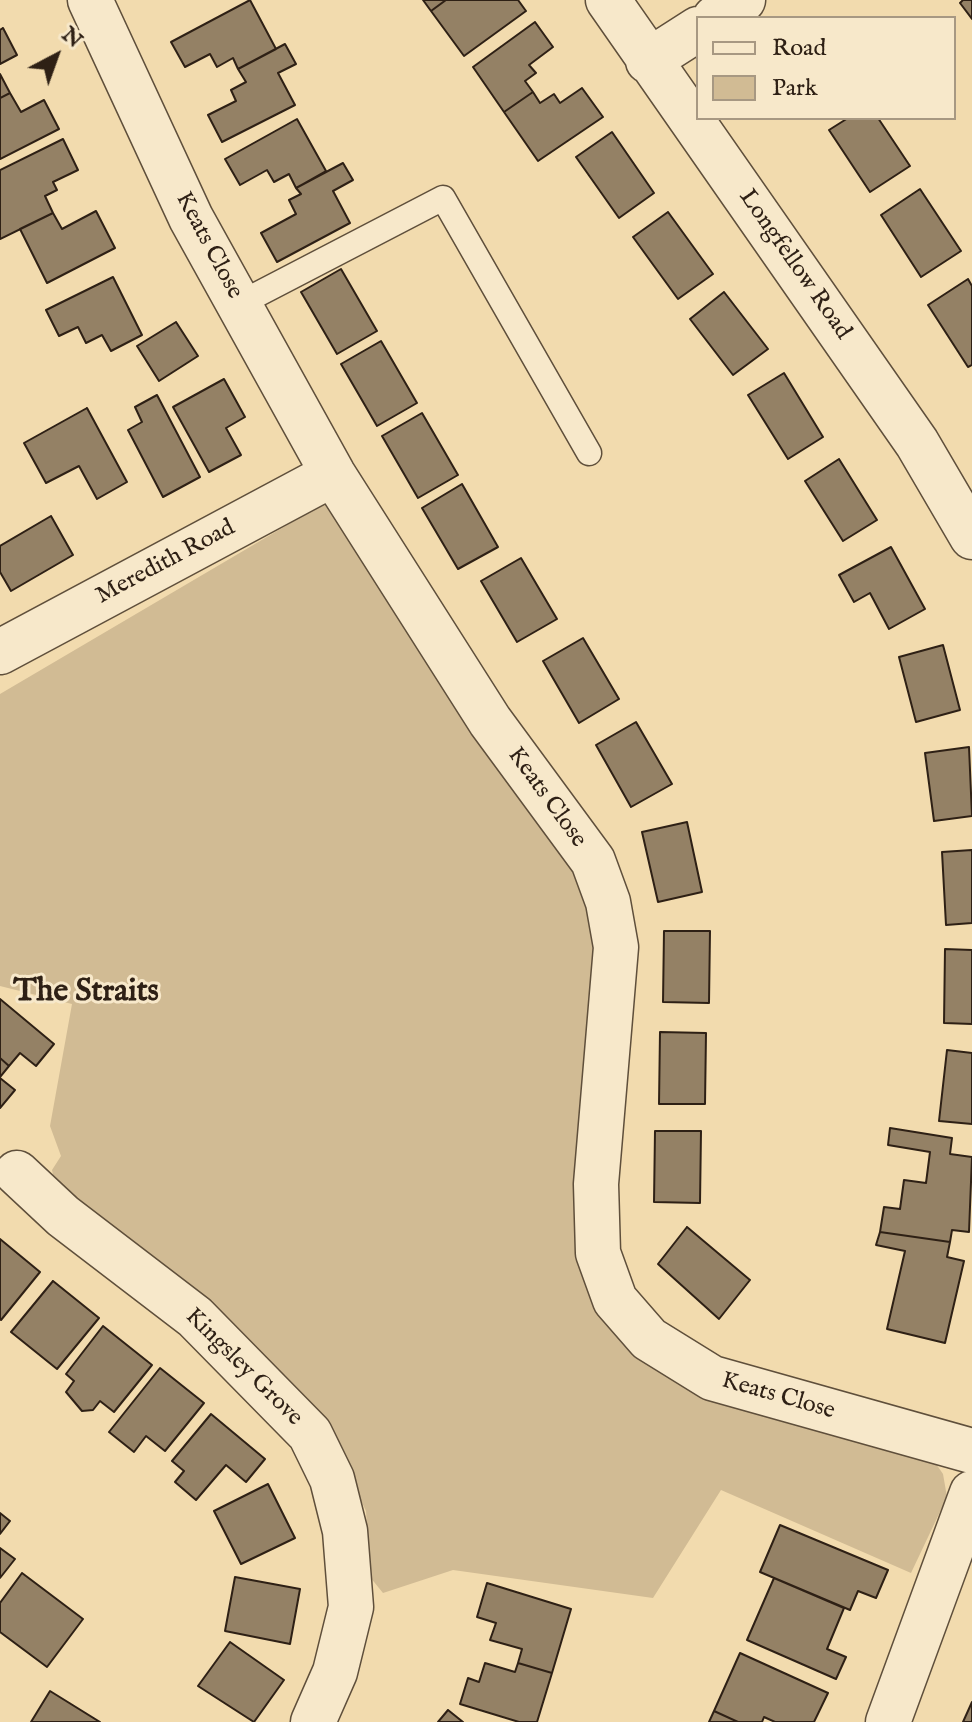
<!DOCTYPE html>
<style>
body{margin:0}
#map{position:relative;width:972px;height:1722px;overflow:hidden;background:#f2dbae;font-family:"IM FELL English",serif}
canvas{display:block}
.legend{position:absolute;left:696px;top:16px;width:260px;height:104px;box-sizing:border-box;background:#f7e8ca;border:2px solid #a79882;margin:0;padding:10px 14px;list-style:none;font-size:24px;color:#2e2015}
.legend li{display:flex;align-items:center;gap:16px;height:40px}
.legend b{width:40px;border:2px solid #a79882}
.north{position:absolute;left:16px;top:16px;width:80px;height:80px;-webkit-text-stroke:6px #f7e8ca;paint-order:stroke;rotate:41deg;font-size:22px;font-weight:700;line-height:32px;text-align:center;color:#2e2015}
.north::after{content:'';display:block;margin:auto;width:28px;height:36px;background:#2e2015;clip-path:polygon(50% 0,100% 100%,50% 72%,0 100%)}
</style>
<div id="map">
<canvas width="972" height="1722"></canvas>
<ul class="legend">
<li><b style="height:10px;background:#f7e8ca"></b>Road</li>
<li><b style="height:22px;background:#d1bb94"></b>Park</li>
</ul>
<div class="north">N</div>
</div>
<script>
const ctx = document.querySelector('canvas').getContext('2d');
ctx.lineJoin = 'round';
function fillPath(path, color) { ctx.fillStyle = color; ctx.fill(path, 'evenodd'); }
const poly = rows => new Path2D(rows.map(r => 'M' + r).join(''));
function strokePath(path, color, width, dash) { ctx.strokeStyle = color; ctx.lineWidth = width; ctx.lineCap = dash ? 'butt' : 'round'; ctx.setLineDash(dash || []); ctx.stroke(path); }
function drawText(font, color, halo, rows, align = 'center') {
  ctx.font = font + ' "IM FELL English",serif'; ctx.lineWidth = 6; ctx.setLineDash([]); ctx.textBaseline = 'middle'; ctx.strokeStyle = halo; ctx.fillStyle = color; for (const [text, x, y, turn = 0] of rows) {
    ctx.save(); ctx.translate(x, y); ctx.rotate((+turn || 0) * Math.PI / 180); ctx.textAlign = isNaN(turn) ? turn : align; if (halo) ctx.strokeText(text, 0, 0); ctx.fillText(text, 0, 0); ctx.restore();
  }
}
fillPath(poly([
 [328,501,586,869,599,913,609,1314,932,1458,943,1474,947,1497,911,1573,721,1490,653,1598,453,1570,383,1593,370,1577,366,1511,327,1430,57,1193,52,1170,61,1156,50,1126,72,1004,0,986,0,694]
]), '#d1bb94');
const building = poly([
 [250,0,276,49,238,69,233,58,217,67,210,54,185,67,171,42,250,0],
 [423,0,446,0,431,11,423,0],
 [446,0,518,0,526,11,464,56,431,11,446,0],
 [963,0,972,0,972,19,960,3,963,0],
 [535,22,553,47,529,65,536,73,525,81,533,92,504,112,473,67,535,22],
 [3,28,17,55,0,64,0,30,3,28],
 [285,44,296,64,278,73,295,105,222,142,208,115,236,101,231,90,246,82,238,69,285,44],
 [0,74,10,93,0,98,0,74],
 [582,88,603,117,538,161,504,112,533,92,540,103,554,94,560,103,582,88],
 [10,93,21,112,44,100,59,129,0,159,0,98,10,93],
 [848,118,878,118,910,166,870,192,829,130,848,118],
 [297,119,326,171,296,188,289,174,274,182,267,170,240,185,225,159,297,119],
 [612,132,654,193,619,218,576,157,612,132],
 [63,139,78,170,53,182,57,190,45,196,53,213,0,239,0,170,63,139],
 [343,163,353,180,333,191,350,223,277,262,261,233,296,214,289,200,301,194,296,188,343,163],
 [920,189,961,251,921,277,881,215,920,189],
 [96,211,115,248,47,283,20,229,53,213,62,229,96,211],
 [668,212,713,274,678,299,633,237,668,212],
 [341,269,377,331,337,354,301,292,341,269],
 [113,277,142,335,111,351,102,335,86,343,78,327,59,336,46,310,113,277],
 [968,279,972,286,972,365,968,367,928,305,968,279],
 [724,292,768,349,733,375,690,319,724,292],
 [176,322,198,356,159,381,137,346,176,322],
 [381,341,417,403,377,426,341,364,381,341],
 [784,373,823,437,788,459,748,395,784,373],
 [224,379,245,417,226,428,241,455,209,472,173,407,224,379],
 [157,395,200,477,163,497,128,430,142,422,135,407,157,395],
 [87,408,127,482,97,499,79,466,46,483,24,443,87,408],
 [422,413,458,475,418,498,382,436,422,413],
 [839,459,877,520,843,541,805,481,839,459],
 [462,484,498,547,458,569,422,508,462,484],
 [51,516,73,555,11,591,0,572,0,546,51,516],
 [891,547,925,609,889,629,870,593,854,602,839,575,891,547],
 [521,558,557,619,517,642,481,581,521,558],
 [583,638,619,699,579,723,543,661,583,638],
 [943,645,960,710,916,722,899,657,943,645],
 [636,722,672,784,631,807,596,745,636,722],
 [969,747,972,816,934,821,925,753,969,747],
 [687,822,702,892,658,902,642,832,687,822],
 [972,850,972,923,946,925,942,852,972,850],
 [664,931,710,931,709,1003,663,1002,664,931],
 [945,949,972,950,972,1024,944,1023,945,949],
 [0,999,54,1044,36,1066,20,1053,9,1066,0,1058,0,999],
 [660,1032,706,1033,705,1104,659,1104,660,1032],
 [947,1050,972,1053,972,1124,939,1121,947,1050],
 [0,1058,9,1066,0,1077,0,1058],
 [0,1078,15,1090,0,1108,0,1078],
 [890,1128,952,1138,950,1154,972,1157,969,1232,952,1230,950,1242,880,1232,884,1207,900,1209,904,1180,926,1183,930,1152,888,1145,890,1128],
 [655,1131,701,1131,700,1203,654,1202,655,1131],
 [687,1227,750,1280,719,1319,658,1264,687,1227],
 [880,1232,950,1242,947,1257,964,1261,945,1343,887,1329,905,1251,876,1245,880,1232],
 [0,1239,40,1272,1,1320,0,1319,0,1239],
 [53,1281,99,1318,57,1369,11,1332,53,1281],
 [103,1326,152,1365,114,1412,100,1401,93,1410,82,1411,66,1392,74,1381,66,1374,103,1326],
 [160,1368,204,1403,165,1451,146,1436,134,1452,109,1432,160,1368],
 [211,1414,265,1459,246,1482,226,1465,196,1500,175,1482,184,1471,172,1461,211,1414],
 [268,1484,295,1538,241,1564,214,1511,268,1484],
 [0,1513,10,1521,0,1534,0,1513],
 [780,1525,888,1570,876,1598,858,1591,850,1610,760,1572,780,1525],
 [0,1548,15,1559,0,1578,0,1548],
 [22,1573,83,1619,47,1667,0,1632,0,1603,22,1573],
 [235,1577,300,1589,290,1644,225,1631,235,1577],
 [774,1578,844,1608,827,1649,846,1657,836,1679,747,1640,774,1578],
 [487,1583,571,1609,552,1673,518,1663,522,1649,490,1640,496,1623,477,1617,487,1583],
 [230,1642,284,1680,254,1722,198,1686,230,1642],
 [740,1653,828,1693,814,1722,775,1722,764,1717,762,1722,738,1722,714,1711,740,1653],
 [485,1663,515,1672,518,1663,552,1673,537,1722,519,1722,460,1704,468,1678,479,1682,485,1663],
 [50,1691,100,1722,31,1722,50,1691],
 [972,1702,972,1722,963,1722,972,1702],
 [448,1710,463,1722,438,1722,448,1710],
 [714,1711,738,1722,709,1722,714,1711]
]);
fillPath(building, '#948165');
strokePath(building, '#2e2015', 2);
const lane = poly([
 [239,304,443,198,589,453]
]);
const street = poly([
 [90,0,191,218,333,474,490,721,593,861,608,902,616,947,596,1184,598,1253,615,1300,649,1339,712,1378,972,1451],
 [608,0,917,443,972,537],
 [715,18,743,0],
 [648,61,698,29],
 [0,652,333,474],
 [17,1173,63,1216,195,1317,310,1434,332,1479,345,1531,351,1607,335,1672,313,1722],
 [888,1722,972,1493]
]);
strokePath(lane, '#5f4f3b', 27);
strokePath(street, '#5f4f3b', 47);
strokePath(lane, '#f7e8ca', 24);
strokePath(street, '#f7e8ca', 44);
drawText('24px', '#2e2015', '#f7e8ca', [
 ["Keats Close",208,246,62],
 ["Longfellow Road",794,265,55],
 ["Meredith Road",166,563,-28],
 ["Keats Close",546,798,54],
 ["Kingsley Grove",243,1368,45],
 ["Keats Close",778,1397,16]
]);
drawText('bold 32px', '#2e2015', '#f7e8ca', [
 ["The Straits",86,993]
]);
</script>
